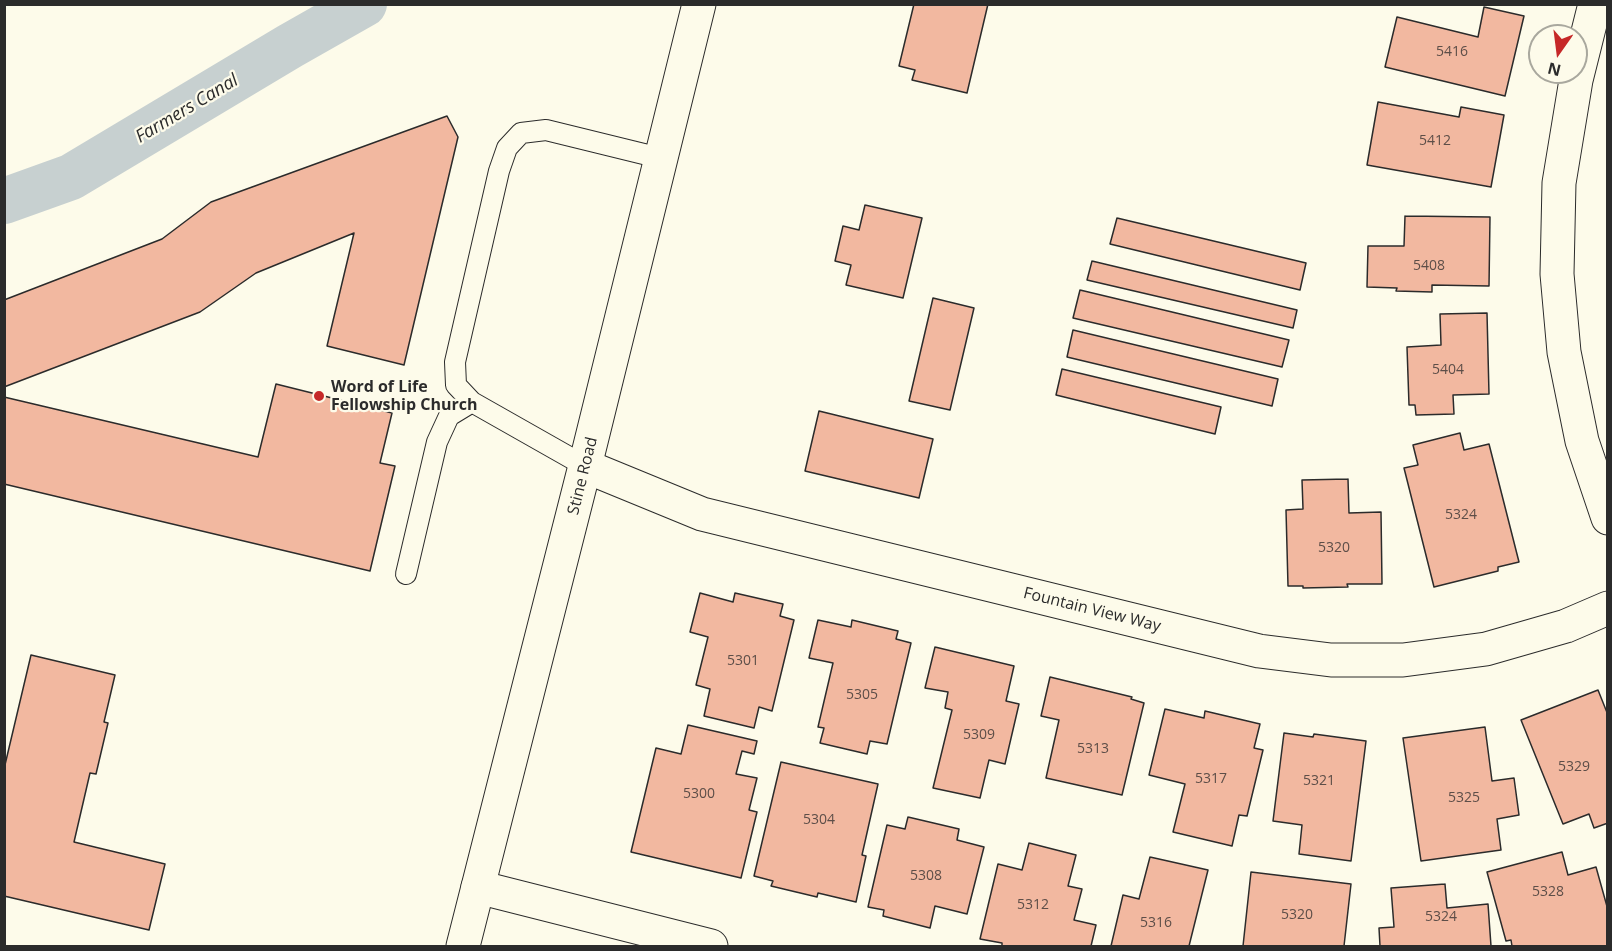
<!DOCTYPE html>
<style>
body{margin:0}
#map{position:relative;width:1612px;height:951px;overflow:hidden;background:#fdfbea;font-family:"Open Sans",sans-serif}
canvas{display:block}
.frame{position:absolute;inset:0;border:6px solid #2b2b2b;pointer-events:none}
.north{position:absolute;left:1528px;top:24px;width:60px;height:60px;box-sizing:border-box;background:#fdfbea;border:2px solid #a9a89e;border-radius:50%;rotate:194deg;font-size:16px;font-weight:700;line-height:24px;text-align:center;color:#2b2b2b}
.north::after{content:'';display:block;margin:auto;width:21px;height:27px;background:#c62828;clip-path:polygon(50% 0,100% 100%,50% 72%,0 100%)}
</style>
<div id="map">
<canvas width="1612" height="951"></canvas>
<div class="frame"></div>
<div class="north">N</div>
</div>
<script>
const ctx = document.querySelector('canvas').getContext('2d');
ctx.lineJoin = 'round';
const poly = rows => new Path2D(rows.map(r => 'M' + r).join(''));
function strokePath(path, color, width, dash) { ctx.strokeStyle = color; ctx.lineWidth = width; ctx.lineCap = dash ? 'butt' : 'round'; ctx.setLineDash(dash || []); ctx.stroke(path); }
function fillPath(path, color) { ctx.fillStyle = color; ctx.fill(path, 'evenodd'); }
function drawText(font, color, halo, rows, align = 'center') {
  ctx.font = font + ' "Open Sans",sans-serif'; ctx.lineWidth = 4.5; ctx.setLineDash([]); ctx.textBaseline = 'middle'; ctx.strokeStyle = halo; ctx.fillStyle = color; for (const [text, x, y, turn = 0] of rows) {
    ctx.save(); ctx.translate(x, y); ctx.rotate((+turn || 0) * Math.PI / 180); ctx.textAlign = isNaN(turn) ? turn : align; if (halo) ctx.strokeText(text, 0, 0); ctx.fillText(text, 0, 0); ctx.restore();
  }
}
strokePath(poly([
 [4,201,71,177,290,46,364,4]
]), '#c7d0d0', 46);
const building = poly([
 [914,4,988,4,967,93,912,80,915,70,899,66,914,4],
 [1484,7,1524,16,1505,96,1385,67,1397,17,1478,37,1484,7],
 [1378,102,1459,117,1461,107,1504,115,1491,187,1367,165,1378,102],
 [447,116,458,137,404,365,327,346,354,233,256,273,200,312,4,387,4,300,162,239,211,202,447,116],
 [865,205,922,218,903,298,846,285,851,265,835,261,843,226,859,230,865,205],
 [1405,216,1490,217,1489,286,1432,285,1432,292,1396,291,1397,288,1367,287,1368,246,1404,246,1405,216],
 [1117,218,1306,263,1300,290,1110,244,1117,218],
 [1092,261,1297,310,1293,328,1087,280,1092,261],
 [1080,290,1289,340,1282,367,1073,318,1080,290],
 [933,298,974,308,950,410,909,401,933,298],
 [1487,313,1489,394,1453,395,1454,414,1416,415,1415,405,1409,405,1407,347,1441,345,1440,314,1487,313],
 [1073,330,1278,379,1272,406,1067,357,1073,330],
 [1062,369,1221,407,1215,434,1056,395,1062,369],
 [276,384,392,413,380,463,395,466,370,571,4,484,4,397,258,457,276,384],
 [819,411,933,439,919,498,805,471,819,411],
 [1460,433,1464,450,1489,444,1519,562,1498,567,1498,571,1434,587,1404,468,1418,465,1413,445,1460,433],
 [1348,479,1349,513,1381,512,1382,584,1347,584,1348,587,1303,588,1303,586,1288,586,1286,510,1303,509,1302,480,1348,479],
 [700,593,733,602,735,593,783,604,780,616,794,620,772,711,759,707,754,728,704,716,710,689,696,685,708,637,690,632,700,593],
 [818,620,851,627,852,620,898,631,896,639,911,643,887,744,870,741,867,754,820,743,824,728,818,727,833,663,809,658,818,620],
 [935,647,1014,666,1006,701,1019,704,1005,764,989,760,980,798,933,788,952,710,945,708,948,692,925,688,935,647],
 [31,655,115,675,104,722,108,723,96,774,90,773,74,842,165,864,149,930,4,896,4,769,31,655],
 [1050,677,1132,697,1131,699,1144,703,1122,795,1046,778,1059,720,1041,716,1050,677],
 [1598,690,1608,715,1608,823,1594,828,1589,814,1563,824,1521,720,1598,690],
 [1165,709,1204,718,1205,711,1260,724,1254,748,1263,750,1247,816,1239,815,1232,846,1173,832,1185,784,1149,775,1165,709],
 [688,725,757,741,754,754,742,751,736,774,757,778,749,810,757,812,741,878,631,852,656,748,681,754,688,725],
 [1485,727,1492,781,1514,778,1519,815,1497,819,1501,850,1421,861,1403,738,1485,727],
 [1284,733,1313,737,1314,734,1366,741,1351,861,1299,854,1302,825,1273,821,1284,733],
 [781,762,878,784,862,855,866,856,856,902,818,893,817,897,771,886,773,881,754,876,781,762],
 [908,817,959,829,957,840,984,847,967,914,935,906,930,928,883,916,884,910,868,907,887,825,905,829,908,817],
 [1029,843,1076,855,1068,886,1082,889,1074,920,1096,925,1091,946,1002,946,1002,943,980,939,998,864,1022,870,1029,843],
 [1562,852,1568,875,1596,867,1608,910,1608,946,1512,946,1511,940,1506,941,1487,872,1562,852],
 [1150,857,1208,870,1189,946,1111,946,1123,895,1139,899,1150,857],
 [1251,872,1351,884,1344,946,1243,946,1251,872],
 [1445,884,1447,908,1488,904,1491,946,1380,946,1379,928,1394,927,1391,888,1445,884]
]);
fillPath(building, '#f2b8a0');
strokePath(building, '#2b2b2b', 1.5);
const lane = poly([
 [585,466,472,402,456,385,455,362,499,171,507,148,521,133,546,130,660,158],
 [406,574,437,442,449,416,472,402]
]);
const street = poly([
 [1595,4,1576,80,1559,183,1557,274,1564,352,1582,441,1608,518],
 [585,466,702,514,1259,651,1331,660,1403,660,1486,649,1566,626,1608,608],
 [478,887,711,946]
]);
const secondary = poly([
 [463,946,585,466,699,4]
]);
strokePath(lane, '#2b2b2b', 22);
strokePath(street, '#2b2b2b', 35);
strokePath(secondary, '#2b2b2b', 35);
strokePath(lane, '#fdfbea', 20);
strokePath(street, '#fdfbea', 33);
strokePath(secondary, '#fdfbea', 33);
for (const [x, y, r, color] of [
 [319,396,6,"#c62828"]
]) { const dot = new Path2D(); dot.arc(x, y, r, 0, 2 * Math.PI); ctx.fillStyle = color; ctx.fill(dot); strokePath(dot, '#fdfbea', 2); }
drawText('14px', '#5d4e48', null, [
 ["5416",1452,52],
 ["5412",1435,141],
 ["5408",1429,266],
 ["5404",1448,370],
 ["5324",1461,515],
 ["5320",1334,548],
 ["5301",743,661],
 ["5305",862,695],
 ["5309",979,735],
 ["5313",1093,749],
 ["5329",1574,767],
 ["5317",1211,779],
 ["5321",1319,781],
 ["5300",699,794],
 ["5325",1464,798],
 ["5304",819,820],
 ["5308",926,876],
 ["5328",1548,892],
 ["5312",1033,905],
 ["5320",1297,915],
 ["5324",1441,917],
 ["5316",1156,923]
]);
drawText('bold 16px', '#2b2b2b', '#fdfbea', [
 ["Word of Life",331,387],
 ["Fellowship Church",331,405]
], 'left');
drawText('16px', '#2b2b2b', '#fdfbea', [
 ["Stine Road",583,476,-76],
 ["Fountain View Way",1092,610,14]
]);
drawText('italic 18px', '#2b2b2b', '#fdfbea', [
 ["Farmers Canal",187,109,-31]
]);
</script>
